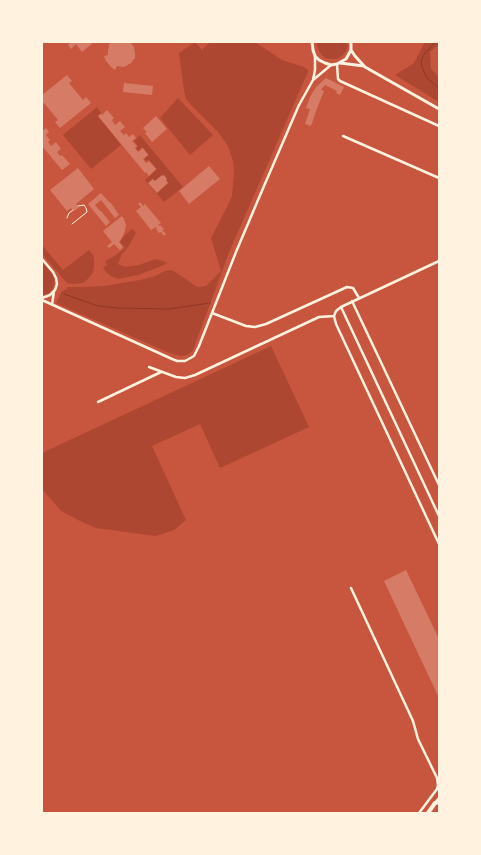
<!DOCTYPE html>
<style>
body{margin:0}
#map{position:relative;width:481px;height:855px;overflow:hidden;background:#c8553d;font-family:Commissioner,sans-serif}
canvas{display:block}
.frame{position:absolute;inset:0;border:43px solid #fff3e0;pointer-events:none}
</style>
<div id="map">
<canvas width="481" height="855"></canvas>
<div class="frame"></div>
</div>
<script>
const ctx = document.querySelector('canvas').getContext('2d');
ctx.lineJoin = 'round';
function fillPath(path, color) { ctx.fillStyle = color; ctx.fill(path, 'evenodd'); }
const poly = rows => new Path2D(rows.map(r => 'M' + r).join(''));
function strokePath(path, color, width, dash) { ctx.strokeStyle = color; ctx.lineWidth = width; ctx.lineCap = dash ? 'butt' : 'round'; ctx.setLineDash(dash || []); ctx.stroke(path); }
fillPath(poly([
 [195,42,202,50,210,42,255,42,282,60,304,67,308,70,308,72,230,250,193,350,190,353,187,355,180,356,167,352,56,303,62,291,67,289,67,287,81,287,104,286,140,280,155,276,165,271,171,270,177,273,197,287,206,286,221,271,211,238,228,205,232,196,234,172,233,161,228,146,218,132,192,106,186,99,184,91,179,53],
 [318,42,347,42,348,46,346,51,343,55,339,58,335,59,330,59,325,58,322,55,319,51,317,46],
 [425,42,439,42,439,44,430,52,431,69,439,77,439,102,395,75,414,63],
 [178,98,213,135,190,155,160,118],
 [97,107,101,113,98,116,121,145,91,169,63,135],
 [140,135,183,187,164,202,145,180,157,169,149,160,147,161,144,159,149,155,142,147,138,151,136,148,138,146,134,141],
 [132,229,136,233,128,247,122,254,118,264,125,267,139,265,156,259,163,261,167,263,162,266,138,275,118,279,111,276,106,272,103,267,107,265,105,261,113,257,125,248,120,242,125,235],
 [42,245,63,270,89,250,93,255,94,259,94,268,92,274,89,278,83,283,74,284,67,283,42,254],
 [42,262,52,274,54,278,54,283,53,288,49,293,42,295],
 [271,346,309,427,220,468,200,424,152,446,186,520,174,530,156,536,96,528,82,522,61,511,42,489,42,453]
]), '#ae4732');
strokePath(poly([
 [435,42,423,56,421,63,424,72,428,79,439,88],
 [64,294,98,306,117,308,169,309,210,303]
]), '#8f3625', 1);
fillPath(poly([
 [71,42,94,42,82,52,76,44,71,49,68,45],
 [111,42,131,43,134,47,135,54,135,58,131,63,124,67,117,66,115,70,111,67,106,61,104,56,108,55,108,51,109,46,108,46],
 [67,75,72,81,69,83,83,100,86,97,91,103,60,128,55,122,58,120,44,103,42,105,42,95],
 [326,78,344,87,340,95,336,93,337,91,325,85,321,90,324,91,316,111,311,126,305,124,310,109,306,108,310,97,316,87],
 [124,83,153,86,152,95,123,92],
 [107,110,114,118,112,120,115,125,120,121,125,127,120,131,124,135,126,133,129,137,133,134,136,138,132,141,137,146,135,148,138,152,143,148,148,155,143,159,146,163,149,161,156,169,149,176,146,172,145,173,127,151,98,116,101,114,102,115],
 [156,116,167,129,152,142,145,133,147,132,143,128],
 [46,128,49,132,46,135,50,140,48,142,51,146,56,142,61,149,57,152,60,156,62,155,70,164,62,170,42,146,42,131],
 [209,166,220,179,189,204,179,191],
 [78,168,94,189,76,204,79,207,74,211,71,208,67,211,50,190],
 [162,175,163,176,164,175,167,179,166,180,168,183,157,193,148,183,153,179,155,181],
 [101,193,110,203,111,203,119,215,115,218,101,200,95,205,100,211,101,211,110,222,106,226,88,204],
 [140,202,143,206,145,204,161,223,158,225,159,226,160,225,164,229,162,230,166,234,164,236,161,232,159,233,156,229,157,228,156,227,151,230,136,211,141,207,138,204],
 [122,216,124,219,126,225,125,230,123,236,119,242,123,247,120,250,114,244,109,248,107,246,112,242,103,231],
 [406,570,439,639,439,698,384,581]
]), '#d67c66');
strokePath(poly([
 [67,218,69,213,73,210],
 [72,224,87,212,86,208,84,205,78,206]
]), '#fff3e0', 1);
strokePath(poly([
 [337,64,338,79,340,81,439,126],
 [313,80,331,65],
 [343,136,439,178],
 [42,259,53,272,56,278,57,284,55,290,50,295,42,298],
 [42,300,172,359,177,361,185,361,194,356,199,346,236,252,261,193,299,105,313,80,315,70,315,56],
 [352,301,439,485],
 [52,305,54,291],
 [341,307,439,516],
 [212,313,246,326,255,327,266,324,347,287,353,288,359,298],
 [334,316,336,324,439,544],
 [149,367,176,377,185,378,195,375,319,317,334,316,336,311,341,307,439,261],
 [98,402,161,372],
 [351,588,413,721,418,739,437,778,438,785,437,789,419,813],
 [435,803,439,798]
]), '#fff3e0', 2.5);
strokePath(poly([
 [312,42,313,50,315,56,319,60,325,63,331,65,337,64,346,59,351,50,351,42],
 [351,50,355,56,365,67,439,109],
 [340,63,364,66]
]), '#fff3e0', 3);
strokePath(poly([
 [428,813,435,803,439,802]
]), '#fff3e0', 4);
</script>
